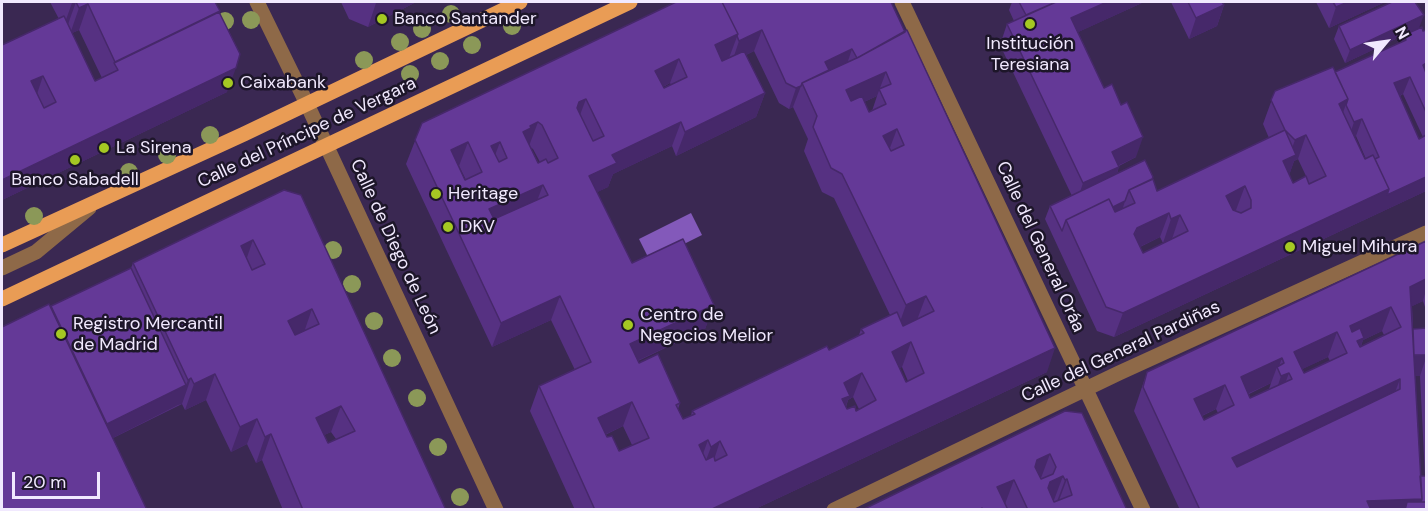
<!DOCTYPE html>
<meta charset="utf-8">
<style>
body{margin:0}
#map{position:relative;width:1428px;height:511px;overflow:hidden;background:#3a2852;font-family:"DM Sans",sans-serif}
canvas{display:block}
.frame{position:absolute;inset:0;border:3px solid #f1e9fe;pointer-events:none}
.north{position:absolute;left:1356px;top:12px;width:60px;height:60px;-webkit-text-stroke:4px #1d1629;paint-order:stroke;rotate:61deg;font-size:16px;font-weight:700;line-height:24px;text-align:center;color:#f1e9fe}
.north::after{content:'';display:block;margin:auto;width:21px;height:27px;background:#f1e9fe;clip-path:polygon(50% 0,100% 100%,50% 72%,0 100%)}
.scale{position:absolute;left:12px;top:472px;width:88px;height:27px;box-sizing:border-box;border:3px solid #f1e9fe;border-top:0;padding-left:8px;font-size:18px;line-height:21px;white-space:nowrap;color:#f1e9fe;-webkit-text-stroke:4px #1d1629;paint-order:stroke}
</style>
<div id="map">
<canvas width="1428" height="511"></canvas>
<div class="frame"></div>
<div class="north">N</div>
<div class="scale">20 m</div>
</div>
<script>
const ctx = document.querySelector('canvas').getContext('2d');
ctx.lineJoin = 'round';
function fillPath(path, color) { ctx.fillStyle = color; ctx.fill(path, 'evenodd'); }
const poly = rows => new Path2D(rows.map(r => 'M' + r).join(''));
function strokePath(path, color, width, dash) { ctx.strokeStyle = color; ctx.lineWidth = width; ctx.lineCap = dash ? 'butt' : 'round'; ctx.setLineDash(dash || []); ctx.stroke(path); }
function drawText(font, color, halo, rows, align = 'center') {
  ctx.font = font + ' "DM Sans",sans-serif'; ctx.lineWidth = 5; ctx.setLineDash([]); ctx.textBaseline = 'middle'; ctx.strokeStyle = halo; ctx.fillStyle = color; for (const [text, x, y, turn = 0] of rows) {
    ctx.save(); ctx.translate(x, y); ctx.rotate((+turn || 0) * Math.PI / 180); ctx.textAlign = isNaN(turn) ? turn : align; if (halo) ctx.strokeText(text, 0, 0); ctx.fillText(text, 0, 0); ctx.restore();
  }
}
fillPath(poly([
 [691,213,702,235,650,261,639,239]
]), '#8359ba');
strokePath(poly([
 [257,2,307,104,496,510],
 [902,2,1143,510],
 [2,268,36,252,89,208],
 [834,510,1119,373,1426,233]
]), '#8e6948', 15);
strokePath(poly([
 [2,245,244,134,520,2],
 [2,299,630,2]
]), '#e99c55', 15);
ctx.fillStyle = '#8b9858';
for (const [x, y] of [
 [451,14],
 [251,20],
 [225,21],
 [512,26],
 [422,29],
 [400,42],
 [472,45],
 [364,60],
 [440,61],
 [410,74],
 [210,135],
 [167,155],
 [129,172],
 [34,216],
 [333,250],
 [352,284],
 [374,321],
 [392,358],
 [417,398],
 [438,447],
 [460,497]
]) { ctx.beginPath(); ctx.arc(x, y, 9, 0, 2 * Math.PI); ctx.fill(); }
fillPath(poly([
 [50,2,215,2,219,12,227,92,2,200,2,45,59,19],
 [79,30,102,78,95,81,72,33],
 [341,2,416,2,368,27,349,19],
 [676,2,891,2,1047,372,753,510,575,510,530,411,539,386,575,370,551,320,492,347,406,164,422,123],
 [754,51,779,103,789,109,793,107,808,139,804,151,822,192,834,198,890,315,861,329,859,335,829,350,692,411,691,416,683,419,678,409,680,403,638,361,705,329,714,305,632,263,597,192,608,187,613,174,672,146,676,156,756,117,765,93,746,55],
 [670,83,671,85,664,88,663,87],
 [877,96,872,111,869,112,864,102],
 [530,147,533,149,540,162,538,163],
 [459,166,466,180,465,180,458,167],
 [902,367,908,381,906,382,899,368],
 [853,397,859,409,856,411,847,409,846,407,848,400],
 [623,426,632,445,619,451,605,435],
 [1012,2,1144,2,1078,32,1136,157,1119,166,1117,174,1152,179,1157,191,1269,138,1263,124,1275,91,1335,72,1401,42,1404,35,1345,63,1334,39,1339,26,1419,28,1411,32,1423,31,1426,30,1426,191,1114,337,1097,331,1045,219,1050,206,1072,196,1000,45,1007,24,1014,21,1009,10],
 [1403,94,1423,137,1419,139,1400,96],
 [1356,136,1366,159,1365,159,1354,137],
 [1298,159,1306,176,1293,183,1289,175,1294,161],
 [1160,237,1163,243,1143,253,1140,247],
 [1171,2,1222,2,1224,5,1217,26,1189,39],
 [1316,2,1385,2,1329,28],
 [284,190,446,510,283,510,262,460,256,463,247,444,231,452,206,400,185,410,182,404,113,438,51,306,131,268,133,263],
 [331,432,336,439,328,443,324,435],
 [1426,241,1426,310,1423,301,1412,306,1413,329,1426,328,1426,510,1180,510,1134,411,1147,372],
 [1382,331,1384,335,1361,346,1363,340],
 [1328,357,1330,361,1304,373,1302,369],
 [1415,376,1420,376,1425,476,1420,476],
 [1271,383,1269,389,1250,398,1249,394],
 [1216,409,1218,413,1204,420,1202,416],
 [1065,411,1127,510,862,510]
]), '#563182');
fillPath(poly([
 [76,2,67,27,63,28,72,3],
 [379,2,416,2,368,27,376,3],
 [1107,2,1144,2,1063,39,1071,18],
 [1348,2,1385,2,1329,28,1336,7],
 [88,4,79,30,70,34,79,8],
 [1224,5,1217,26,1189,39,1196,18],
 [220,11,210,36,118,70,114,63,115,62],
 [1424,15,1419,28,1345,63,1350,50],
 [762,30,754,51,732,62,739,41],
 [738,34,729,58,706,70,715,45],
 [852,49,845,70,828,78,825,62],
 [679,59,670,83,647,95,655,71],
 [1426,63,1426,78,1423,65],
 [236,68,227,92,2,200,2,180],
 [886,72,877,96,837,114,846,90],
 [43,76,35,100,31,81],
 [1410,77,1403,94,1388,101,1394,83],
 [801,86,793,107,789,109,796,88],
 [765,93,756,117,676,156,685,132],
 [586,99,577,123,571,126,579,102],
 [1348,99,1339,123,1339,104],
 [1362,119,1356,136,1348,140,1354,122],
 [538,122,529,146,523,132,530,126],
 [681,122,672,146,613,174,608,187,581,200,589,176,612,155],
 [897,129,888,153,883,136],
 [1306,135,1298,159,1294,161,1288,179,1283,161,1288,159,1295,140],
 [1143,137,1136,157,1105,172,1112,152],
 [468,142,459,166,442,174,451,150],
 [500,142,491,166,491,146],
 [1119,167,1112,187,1076,204,1083,183],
 [1426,177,1426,191,1114,337,1123,313,1389,189],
 [543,185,534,209,480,233,489,209],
 [1245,186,1236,210,1218,220,1226,196],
 [1125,201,1121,214,1069,228],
 [1169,213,1160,237,1129,252,1137,228],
 [1180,215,1172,239,1163,243,1171,219],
 [253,240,244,266,241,246],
 [1426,279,1426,290,1423,301,1402,311,1410,287],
 [560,296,551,320,492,347,501,323],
 [926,296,917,320,897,330,906,305],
 [714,305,705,329,622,368,630,344],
 [1391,307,1382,331,1363,340,1355,362,1350,326],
 [312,309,303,335,279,346,288,321],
 [1337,332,1328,357,1290,375,1289,373,1280,397,1273,400,1281,376,1294,352],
 [911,342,902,367,883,376,892,352],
 [1055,348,1047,372,753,510,710,510],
 [1426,355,1426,358,1420,376,1405,376,1413,356],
 [1282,358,1278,369,1277,367,1271,383,1232,401,1241,377],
 [862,373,853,397,848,400,841,420,844,383],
 [215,374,206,400,185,410,194,384],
 [191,378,182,404,178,405,188,380],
 [1400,379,1391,403,1223,483,1232,458],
 [186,385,178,405,97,446,104,425],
 [1225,385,1216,409,1186,423,1194,399],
 [632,402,623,426,589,442,598,418],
 [341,406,331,432,307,443,316,418],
 [257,419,247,444,231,452,240,427],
 [271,434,262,460,256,463,265,437],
 [708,440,699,465,699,445],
 [720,441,712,466,702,471,711,447],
 [1050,454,1041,478,1029,484,1037,460],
 [1063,476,1054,500,1041,506,1050,482],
 [1067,479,1058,503,1056,504,1065,480],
 [1014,480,1005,504,997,487],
 [1422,499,1418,510,1407,502,1404,510,1364,510,1367,501]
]), '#46286a');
const building = poly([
 [76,2,215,2,220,11,115,62,88,4,79,8,76,2],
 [676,2,722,2,738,34,715,45,722,61,744,51,765,93,685,132,681,122,612,155,617,163,589,176,632,263,683,239,714,305,630,344,639,363,658,354,680,403,676,405,683,419,695,414,692,411,827,346,829,350,864,333,861,329,897,312,903,326,934,311,926,296,906,305,842,174,831,168,813,127,817,116,802,83,859,57,907,30,1055,348,710,510,595,510,539,386,591,362,560,296,501,323,415,140,422,123,676,2],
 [679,59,687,77,664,88,655,71,679,59],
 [886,72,891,84,879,89,886,104,869,112,862,96,851,101,846,90,886,72],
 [586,99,604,136,593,141,577,108,579,102,586,99],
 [538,122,542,125,558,158,548,163,546,159,538,163,523,132,531,128,530,126,538,122],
 [897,129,904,145,891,151,883,136,897,129],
 [468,142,482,172,465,180,451,150,468,142],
 [500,142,507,158,499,162,491,146,500,142],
 [543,185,548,195,494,219,489,209,543,185],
 [911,342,924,373,906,382,892,352,911,342],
 [862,373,876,400,856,411,855,406,847,409,842,399,850,396,844,383,862,373],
 [632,402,649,438,619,451,612,436,607,437,598,418,632,402],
 [708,440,711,447,720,441,727,455,715,461,714,456,706,460,699,445,708,440],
 [722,2,891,2,905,32,857,58,852,49,825,62,829,70,802,83,801,86,796,88,786,83,762,30,739,41,737,36,738,34,722,2],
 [1019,2,1056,2,1026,15,1019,2],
 [1056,2,1107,2,1071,18,1104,88,1112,84,1121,105,1127,102,1143,137,1112,152,1119,167,1083,183,1007,24,1056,2],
 [1188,2,1222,2,1224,5,1196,18,1188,2],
 [1333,2,1348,2,1336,7,1333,2],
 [1392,2,1415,2,1424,15,1350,50,1339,26,1392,2],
 [219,12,240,54,236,68,2,180,2,45,64,16,95,81,118,70,114,63,219,12],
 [43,76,56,102,44,108,31,81,43,76],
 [1422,27,1423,31,1426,30,1426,63,1423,65,1426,73,1426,112,1410,77,1394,83,1419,139,1426,135,1426,177,1387,195,1389,189,1375,159,1379,157,1362,119,1354,122,1346,105,1348,99,1335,72,1406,40,1404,35,1422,27],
 [1333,67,1348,99,1339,104,1365,159,1373,155,1389,189,1123,313,1106,307,1066,220,1109,199,1115,212,1135,203,1129,190,1153,179,1157,191,1285,130,1271,100,1275,91,1333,67],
 [1285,130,1295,140,1306,135,1326,176,1309,184,1306,176,1293,183,1283,161,1296,155,1285,130],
 [1245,186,1251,200,1251,208,1241,213,1233,210,1226,196,1245,186],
 [1169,213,1171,219,1180,215,1188,231,1143,253,1134,234,1137,228,1169,213],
 [1145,160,1153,177,1152,179,1129,190,1125,201,1113,207,1109,199,1066,220,1062,231,1050,206,1145,160],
 [284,190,301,195,446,510,303,510,271,434,265,437,257,419,240,427,215,374,194,384,191,378,188,380,133,263,284,190],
 [253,240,265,264,252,270,241,246,253,240],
 [312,309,319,324,295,335,288,321,312,309],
 [341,406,355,431,328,443,316,418,341,406],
 [1426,241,1426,279,1410,287,1422,499,1367,501,1371,510,1200,510,1143,387,1147,372,1426,241],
 [1391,307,1401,327,1360,347,1357,341,1364,338,1360,328,1352,332,1350,326,1391,307],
 [1337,332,1347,353,1304,373,1294,352,1337,332],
 [1282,358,1284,363,1277,367,1281,376,1289,373,1292,379,1250,398,1241,377,1282,358],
 [1400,379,1400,389,1237,467,1232,458,1400,379],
 [1225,385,1234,405,1204,420,1194,399,1225,385],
 [131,268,186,385,107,424,51,306,131,268],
 [49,304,147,510,2,510,2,327,49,304],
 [1426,328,1426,355,1414,355,1413,329,1426,328],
 [1065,411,1082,413,1127,510,1028,510,1014,480,997,487,1008,510,982,510,982,508,979,510,862,510,1065,411],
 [1050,454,1056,467,1053,474,1041,479,1035,467,1037,460,1050,454],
 [1063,476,1065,480,1067,479,1072,495,1054,502,1048,488,1050,482,1063,476],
 [1420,476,1426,476,1426,502,1421,502,1422,499,1420,476],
 [1407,502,1426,502,1426,510,1405,510,1407,502]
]);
fillPath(building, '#643997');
strokePath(building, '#46286a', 1.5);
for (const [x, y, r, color] of [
 [382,19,6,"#a5c823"],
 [1030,24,6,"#a5c823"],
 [228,83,6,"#a5c823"],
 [104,148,6,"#a5c823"],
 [75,160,6,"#a5c823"],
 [436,194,6,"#a5c823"],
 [448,227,6,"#a5c823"],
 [1290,247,6,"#a5c823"],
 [628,325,6,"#a5c823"],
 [61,334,6,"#a5c823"]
]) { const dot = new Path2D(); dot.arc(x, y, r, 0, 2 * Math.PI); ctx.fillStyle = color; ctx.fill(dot); strokePath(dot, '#1d1629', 2); }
drawText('18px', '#f1e9fe', '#1d1629', [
 ["Banco Santander",394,19],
 ["Institución",1030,44,"center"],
 ["Teresiana",1030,65,"center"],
 ["Caixabank",240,83],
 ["La Sirena",116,148],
 ["Banco Sabadell",75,180,"center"],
 ["Heritage",448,194],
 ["DKV",460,227],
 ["Miguel Mihura",1302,247],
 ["Centro de",640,315],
 ["Negocios Melior",640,336],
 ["Registro Mercantil",73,324],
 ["de Madrid",73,345]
], 'left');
drawText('18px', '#f1e9fe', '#1d1629', [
 ["Calle del Príncipe de Vergara",307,133,-25],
 ["Calle de Diego de León",395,247,65],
 ["Calle del General Oráa",1040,247,65],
 ["Calle del General Pardiñas",1121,352,-25]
]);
</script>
